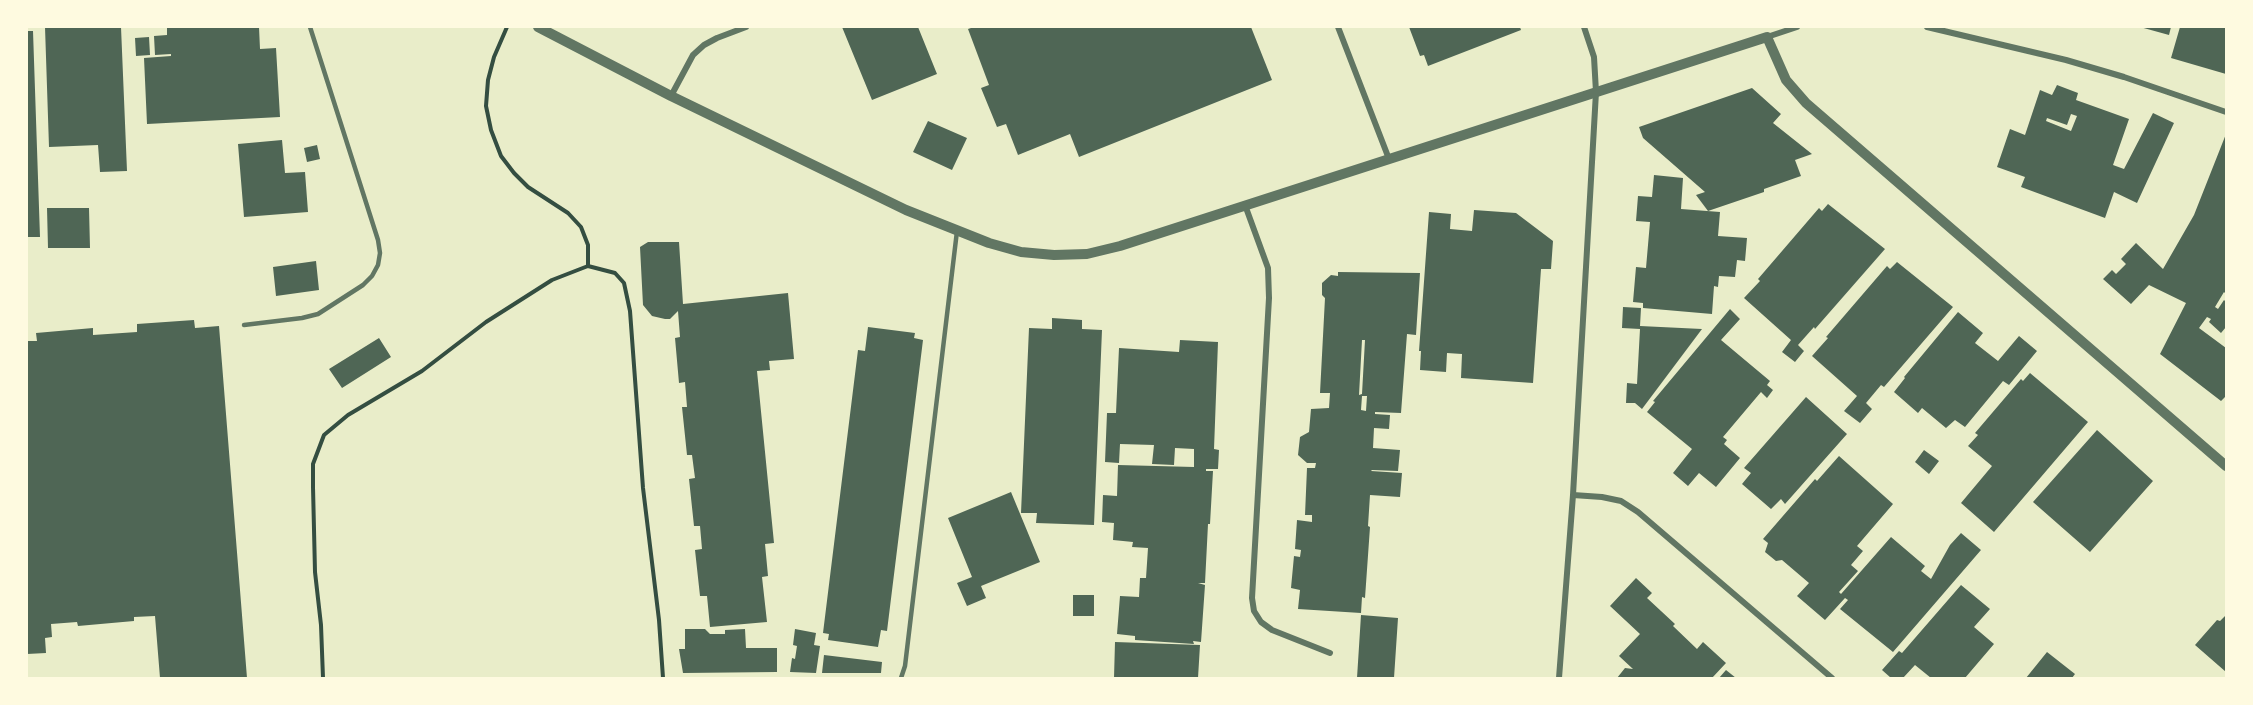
<!DOCTYPE html>
<style>
body{margin:0}
#map{position:relative;width:2253px;height:705px;overflow:hidden;background:#e9edc9;font-family:"Public Sans",sans-serif}
canvas{display:block}
.frame{position:absolute;inset:0;border:28px solid #fefae0;pointer-events:none}
</style>
<div id="map">
<canvas width="2253" height="705"></canvas>
<div class="frame"></div>
</div>
<script>
const ctx = document.querySelector('canvas').getContext('2d');
ctx.lineJoin = 'round';
function fillPath(path, color) { ctx.fillStyle = color; ctx.fill(path, 'evenodd'); }
const poly = rows => new Path2D(rows.map(r => 'M' + r).join(''));
function strokePath(path, color, width, dash) { ctx.strokeStyle = color; ctx.lineWidth = width; ctx.lineCap = dash ? 'butt' : 'round'; ctx.setLineDash(dash || []); ctx.stroke(path); }
fillPath(poly([
 [45,27,121,27,127,171,100,172,98,145,49,147],
 [167,27,259,27,260,49,276,48,280,117,147,124,144,58,171,56,171,54,155,55,154,36,167,35],
 [842,27,918,27,937,74,872,100],
 [974,27,1251,27,1272,80,1079,157,1070,134,1018,155,1006,124,997,127,981,88,989,85,968,29],
 [1409,27,1520,27,1521,30,1428,66,1424,55,1420,56],
 [2140,27,2171,27,2169,35],
 [2180,27,2226,27,2226,74,2171,58],
 [27,31,33,31,40,237,27,237],
 [149,37,150,55,136,56,135,38],
 [2057,85,2078,93,2076,100,2129,119,2113,165,2124,169,2153,113,2174,123,2137,203,2114,192,2105,218,2021,187,2025,177,1997,167,2010,129,2025,135,2040,90,2052,95],
 [2071,114,2077,116,2071,131,2046,121,2047,118,2067,125],
 [1752,88,1781,114,1773,123,1812,154,1795,160,1801,176,1764,189,1764,192,1708,211,1696,195,1705,192,1643,138,1639,127],
 [928,121,967,138,952,170,913,152],
 [2226,134,2226,294,2224,292,2215,307,2218,309,2224,300,2226,302,2226,327,2221,333,2209,322,2211,319,2207,317,2199,328,2226,348,2226,396,2221,401,2160,354,2186,303,2149,285,2131,304,2103,279,2112,270,2116,274,2126,264,2121,259,2136,243,2163,269,2194,215],
 [282,140,285,173,305,172,308,212,244,217,238,144],
 [317,145,320,159,307,162,304,148],
 [1654,175,1683,178,1681,209,1720,212,1718,236,1747,238,1745,261,1737,260,1735,277,1719,276,1718,287,1714,286,1712,314,1643,308,1643,303,1633,302,1636,267,1646,268,1650,222,1636,221,1638,196,1652,197],
 [1828,204,1885,249,1815,329,1814,327,1798,345,1804,351,1795,362,1782,352,1791,340,1744,298,1760,281,1758,279,1819,208,1822,211],
 [47,208,89,208,90,248,48,248],
 [1474,210,1516,213,1553,241,1551,269,1541,269,1533,383,1461,378,1462,354,1447,353,1446,372,1420,370,1421,351,1419,351,1429,212,1451,214,1450,229,1472,231],
 [648,242,679,242,683,304,788,293,794,359,769,361,770,370,757,371,774,543,765,544,768,576,762,577,767,622,710,627,707,596,700,596,695,550,702,549,700,526,694,526,689,479,695,478,692,455,687,455,682,407,687,407,685,382,679,383,675,338,680,337,678,311,670,319,665,319,652,316,643,305,640,247],
 [316,261,319,290,276,296,273,267],
 [1897,262,1953,307,1884,387,1881,385,1866,403,1872,409,1860,423,1844,411,1857,396,1812,356,1828,338,1826,337,1887,266,1890,269],
 [1338,272,1420,273,1416,335,1407,334,1401,413,1375,412,1375,414,1390,415,1389,429,1374,428,1373,448,1400,450,1398,471,1372,470,1371,471,1402,473,1400,497,1370,495,1368,526,1370,527,1365,598,1362,597,1361,613,1298,609,1300,590,1291,588,1294,556,1300,557,1301,550,1295,549,1297,520,1312,522,1312,515,1305,515,1307,468,1315,468,1316,463,1307,463,1298,455,1300,437,1309,432,1311,409,1329,408,1330,393,1320,393,1325,298,1322,295,1322,283,1331,275,1338,276],
 [1362,340,1365,340,1362,394,1359,395],
 [1362,396,1367,396,1366,411,1361,410],
 [1623,307,1641,308,1640,326,1702,329,1642,409,1635,403,1626,403,1627,383,1637,384,1640,329,1622,328],
 [1730,309,1740,319,1721,340,1770,381,1767,385,1773,390,1767,398,1761,392,1723,437,1727,440,1724,444,1740,458,1716,487,1699,473,1688,486,1673,473,1692,449,1647,412,1655,402,1653,401],
 [1958,312,1983,333,1975,343,1998,361,2019,336,2037,351,2009,385,2003,381,1965,427,1955,420,1946,428,1922,408,1918,413,1894,392,1905,378,1904,377],
 [1052,318,1082,320,1082,329,1102,330,1094,525,1036,523,1037,513,1021,513,1029,328,1052,329],
 [194,320,195,328,219,326,247,678,160,678,155,616,134,617,134,621,78,626,77,622,51,624,52,637,45,638,46,653,27,654,27,341,37,341,36,333,93,328,93,335,137,332,137,324],
 [868,327,915,333,914,338,923,340,887,631,881,630,878,647,828,640,829,634,823,633,858,350,865,351],
 [379,338,391,357,342,388,329,369],
 [1180,340,1218,342,1214,449,1219,450,1218,469,1206,469,1206,471,1213,471,1210,524,1208,524,1205,583,1198,583,1205,585,1201,642,1193,641,1194,644,1135,640,1135,636,1117,634,1120,596,1139,597,1140,578,1146,578,1148,548,1132,547,1133,542,1113,540,1114,523,1102,522,1103,495,1117,496,1118,465,1194,467,1194,449,1175,448,1174,465,1152,464,1154,445,1120,444,1119,463,1105,462,1107,413,1116,413,1119,348,1179,352],
 [2030,373,2088,422,1994,532,1961,503,1992,466,1968,446,1978,435,1975,433,2021,379,2023,381],
 [1806,397,1847,434,1785,504,1781,499,1771,509,1742,484,1751,473,1744,468],
 [2097,430,2153,481,2090,552,2033,502],
 [1924,450,1939,461,1929,474,1915,462],
 [1839,456,1893,504,1857,546,1863,551,1851,565,1858,571,1839,592,1841,594,1891,537,1925,566,1921,571,1931,579,1950,545,1961,533,1981,550,1893,652,1840,609,1848,600,1845,598,1825,620,1797,596,1809,583,1782,560,1776,561,1765,552,1768,543,1763,539,1815,479,1817,481],
 [1011,492,1040,562,981,586,986,598,967,606,957,583,972,577,948,518],
 [1636,578,1652,593,1647,598,1675,624,1673,626,1697,649,1703,642,1726,663,1712,678,1617,678,1625,668,1633,669,1619,656,1640,634,1610,606],
 [1961,585,1990,609,1974,627,1994,644,1965,678,1931,678,1915,665,1903,678,1891,678,1882,670,1899,651,1902,653],
 [1073,595,1094,595,1094,616,1073,616],
 [1361,615,1398,618,1394,678,1357,678],
 [2226,615,2226,672,2195,645,2217,620,2220,621],
 [685,629,705,629,710,634,725,634,725,630,745,629,746,648,777,648,777,672,683,673,679,649,685,649],
 [795,629,816,633,814,645,820,646,816,673,790,672,792,658,795,659,797,646,793,645],
 [1115,642,1200,645,1198,678,1114,678],
 [2047,652,2075,674,2072,678,2026,678],
 [824,655,882,662,881,673,822,673],
 [1726,670,1736,678,1719,678]
]), '#4f6655');
strokePath(poly([
 [507,27,494,57,488,80,486,106,491,130,501,156,514,173,528,187,568,213,581,227,588,245,588,266],
 [323,678,321,625,315,572,313,487,313,464,324,435,348,415,422,371,486,322,552,280,588,266,615,273,624,283,630,311,643,488,659,620,663,678]
]), '#344e41', 4);
strokePath(poly([
 [244,325,302,318,318,314,363,285,372,276,378,265,380,253,378,240,310,27],
 [901,678,905,666,957,231]
]), '#617663', 4.5);
strokePath(poly([
 [1338,27,1389,159],
 [1927,27,2066,60,2124,77,2226,112],
 [1767,37,1797,27],
 [671,96,693,55,704,45,717,38,746,27],
 [1245,205,1268,268,1269,298,1252,598,1254,611,1261,622,1272,630,1330,653],
 [1573,495,1602,497,1621,501,1638,512,1832,678],
 [1559,678,1573,495,1596,92,1594,57,1584,27]
]), '#617663', 6);
strokePath(poly([
 [538,27,671,96,906,210,989,243,1021,252,1054,255,1087,254,1120,246,1767,37,1786,80,1806,103,2226,466]
]), '#617663', 10);
</script>
